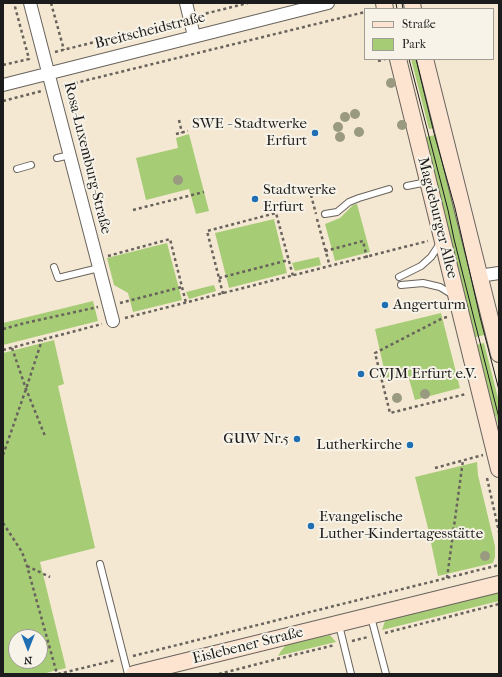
<!DOCTYPE html>
<meta charset="utf-8">
<style>
body{margin:0}
#map{position:relative;width:502px;height:677px;overflow:hidden;background:#f5e8d3;font-family:"IM FELL French Canon",serif}
canvas{display:block}
.frame{position:absolute;inset:0;border:4px solid #1c1c1c;pointer-events:none}
.legend{position:absolute;left:364px;top:8px;width:130px;height:52px;box-sizing:border-box;background:#f7f3e8;border:1px solid #9f9d96;margin:0;padding:5px 7px;list-style:none;font-size:12px;color:#1c1c1c}
.legend li{display:flex;align-items:center;gap:8px;height:20px}
.legend b{width:20px;border:1px solid #9f9d96}
.north{position:absolute;left:8px;top:629px;width:40px;height:40px;box-sizing:border-box;background:#f7f3e8;border:1px solid #9f9d96;border-radius:50%;rotate:180deg;font-size:11px;font-weight:700;line-height:16px;text-align:center;color:#1c1c1c}
.north::after{content:'';display:block;margin:auto;width:14px;height:18px;background:#1f6fb2;clip-path:polygon(50% 0,100% 100%,50% 72%,0 100%)}
</style>
<div id="map">
<canvas width="502" height="677"></canvas>
<div class="frame"></div>
<ul class="legend">
<li><b style="height:5px;background:#fde4d1"></b>Straße</li>
<li><b style="height:11px;background:#a7cc76"></b>Park</li>
</ul>
<div class="north">N</div>
</div>
<script>
const ctx = document.querySelector('canvas').getContext('2d');
ctx.lineJoin = 'round';
function fillPath(path, color) { ctx.fillStyle = color; ctx.fill(path, 'evenodd'); }
const poly = rows => new Path2D(rows.map(r => 'M' + r).join(''));
function strokePath(path, color, width, dash) { ctx.strokeStyle = color; ctx.lineWidth = width; ctx.lineCap = dash ? 'butt' : 'round'; ctx.setLineDash(dash || []); ctx.stroke(path); }
function drawText(font, color, halo, rows, align = 'center') {
  ctx.font = font + ' "IM FELL French Canon",serif'; ctx.lineWidth = 4; ctx.setLineDash([]); ctx.textBaseline = 'middle'; ctx.strokeStyle = halo; ctx.fillStyle = color; for (const [text, x, y, turn = 0] of rows) {
    ctx.save(); ctx.translate(x, y); ctx.rotate((+turn || 0) * Math.PI / 180); ctx.textAlign = isNaN(turn) ? turn : align; if (halo) ctx.strokeText(text, 0, 0); ctx.fillText(text, 0, 0); ctx.restore();
  }
}
fillPath(poly([
 [411,59,418,59,435,128,429,129],
 [189,134,209,211,196,214,189,189,146,200,136,158,178,148,176,138],
 [439,134,492,333,472,338,471,323,463,287,422,138],
 [357,204,370,252,335,261,325,224,340,218,353,205],
 [274,219,287,273,229,288,215,233],
 [167,243,182,300,133,312,128,293,114,285,107,258],
 [319,257,321,265,295,271,292,263],
 [214,285,216,291,189,299,186,292],
 [93,301,98,321,3,345,3,323],
 [441,313,460,388,415,400,407,372,386,378,375,329],
 [54,340,64,384,58,386,95,548,40,562,66,668,42,674,3,674,3,353],
 [16,637,40,637,40,661,16,661],
 [484,343,499,402,499,429,496,416,494,417,476,345],
 [477,462,478,475,495,546,495,557,493,563,438,576,427,524,415,477],
 [499,592,499,601,382,630,385,621],
 [330,635,336,642,278,656,281,651,286,645]
]), '#a7cc76');
const lane = poly([
 [57,158,70,155],
 [17,169,31,165],
 [407,186,427,182],
 [325,214,337,212,349,202,359,198,389,189],
 [54,267,58,278,99,268],
 [399,277,421,266,431,257,441,242],
 [401,285,423,283,440,287,453,295],
 [100,564,128,674],
 [371,617,386,674],
 [339,625,351,674]
]);
const street = poly([
 [30,3,113,321],
 [186,3,194,36],
 [3,85,328,3],
 [479,276,499,273]
]);
const secondary = poly([
 [384,3,385,9],
 [412,3,413,9],
 [398,59,499,469],
 [425,59,499,354],
 [134,674,499,584]
]);
strokePath(lane, '#68635c', 8);
strokePath(street, '#68635c', 14);
strokePath(secondary, '#68635c', 18);
strokePath(poly([
 [51,3,64,50],
 [200,15,248,3],
 [55,52,178,21],
 [378,61,385,59],
 [3,65,29,59,14,3],
 [63,86,365,12],
 [3,101,42,91],
 [179,120,182,133],
 [176,134,188,131],
 [311,195,316,214],
 [133,210,204,192],
 [97,219,108,216],
 [317,219,330,267],
 [325,251,363,241,367,258],
 [108,256,170,239,186,303],
 [219,278,289,260],
 [223,294,207,231,276,213,293,276],
 [120,303,182,287],
 [447,317,443,318,375,353,390,413,466,394],
 [125,318,428,241],
 [3,329,25,323,98,307],
 [12,348,26,389,45,436],
 [3,350,102,324],
 [3,455,26,389,42,340],
 [435,468,483,455],
 [487,478,499,532],
 [3,523,22,552,27,566,57,674],
 [27,566,50,577],
 [447,578,463,460],
 [385,633,499,604],
 [352,641,368,637],
 [133,656,499,565],
 [58,674,116,660],
 [219,674,269,661,335,645]
]), '#68635c', 2.5, [3, 3]);
strokePath(lane, '#fff', 6);
strokePath(street, '#fff', 12);
strokePath(secondary, '#fde4d1', 16);
strokePath(poly([
 [396,3,397,9],
 [402,3,403,9],
 [409,59,448,210,454,239,499,418],
 [416,59,434,133,455,208,480,317,499,390]
]), '#1c1c1c', 1);
ctx.fillStyle = '#999a80';
for (const [x, y] of [
 [391,83],
 [355,114],
 [345,117],
 [402,125],
 [338,127],
 [359,132],
 [340,137],
 [178,180],
 [425,394],
 [397,398],
 [485,556]
]) { ctx.beginPath(); ctx.arc(x, y, 5, 0, 2 * Math.PI); ctx.fill(); }
for (const [x, y, r, color] of [
 [315,133,4,"#1f6fb2"],
 [255,199,4,"#1f6fb2"],
 [385,305,4,"#1f6fb2"],
 [361,374,4,"#1f6fb2"],
 [297,439,4,"#1f6fb2"],
 [410,445,4,"#1f6fb2"],
 [311,526,4,"#1f6fb2"]
]) { const dot = new Path2D(); dot.arc(x, y, r, 0, 2 * Math.PI); ctx.fillStyle = color; ctx.fill(dot); strokePath(dot, '#f7f3e8', 1.5); }
drawText('15px', '#1c1c1c', '#f7f3e8', [
 ["Breitscheidstraße",150,31,-14],
 ["Rosa-Luxemburg-Straße",87,158,76],
 ["Magdeburger Allee",437,218,76],
 ["Eislebener Straße",248,646,-14]
]);
drawText('15px', '#1c1c1c', '#f7f3e8', [
 ["SWE - Stadtwerke",307,124,"right"],
 ["Erfurt",307,141,"right"],
 ["Stadtwerke",263,190],
 ["Erfurt",263,207],
 ["Angerturm",393,305],
 ["CVJM Erfurt e.V.",369,374],
 ["GUW Nr.5",289,439,"right"],
 ["Lutherkirche",402,445,"right"],
 ["Evangelische",319,517],
 ["Luther-Kindertagesstätte",319,534]
], 'left');
</script>
